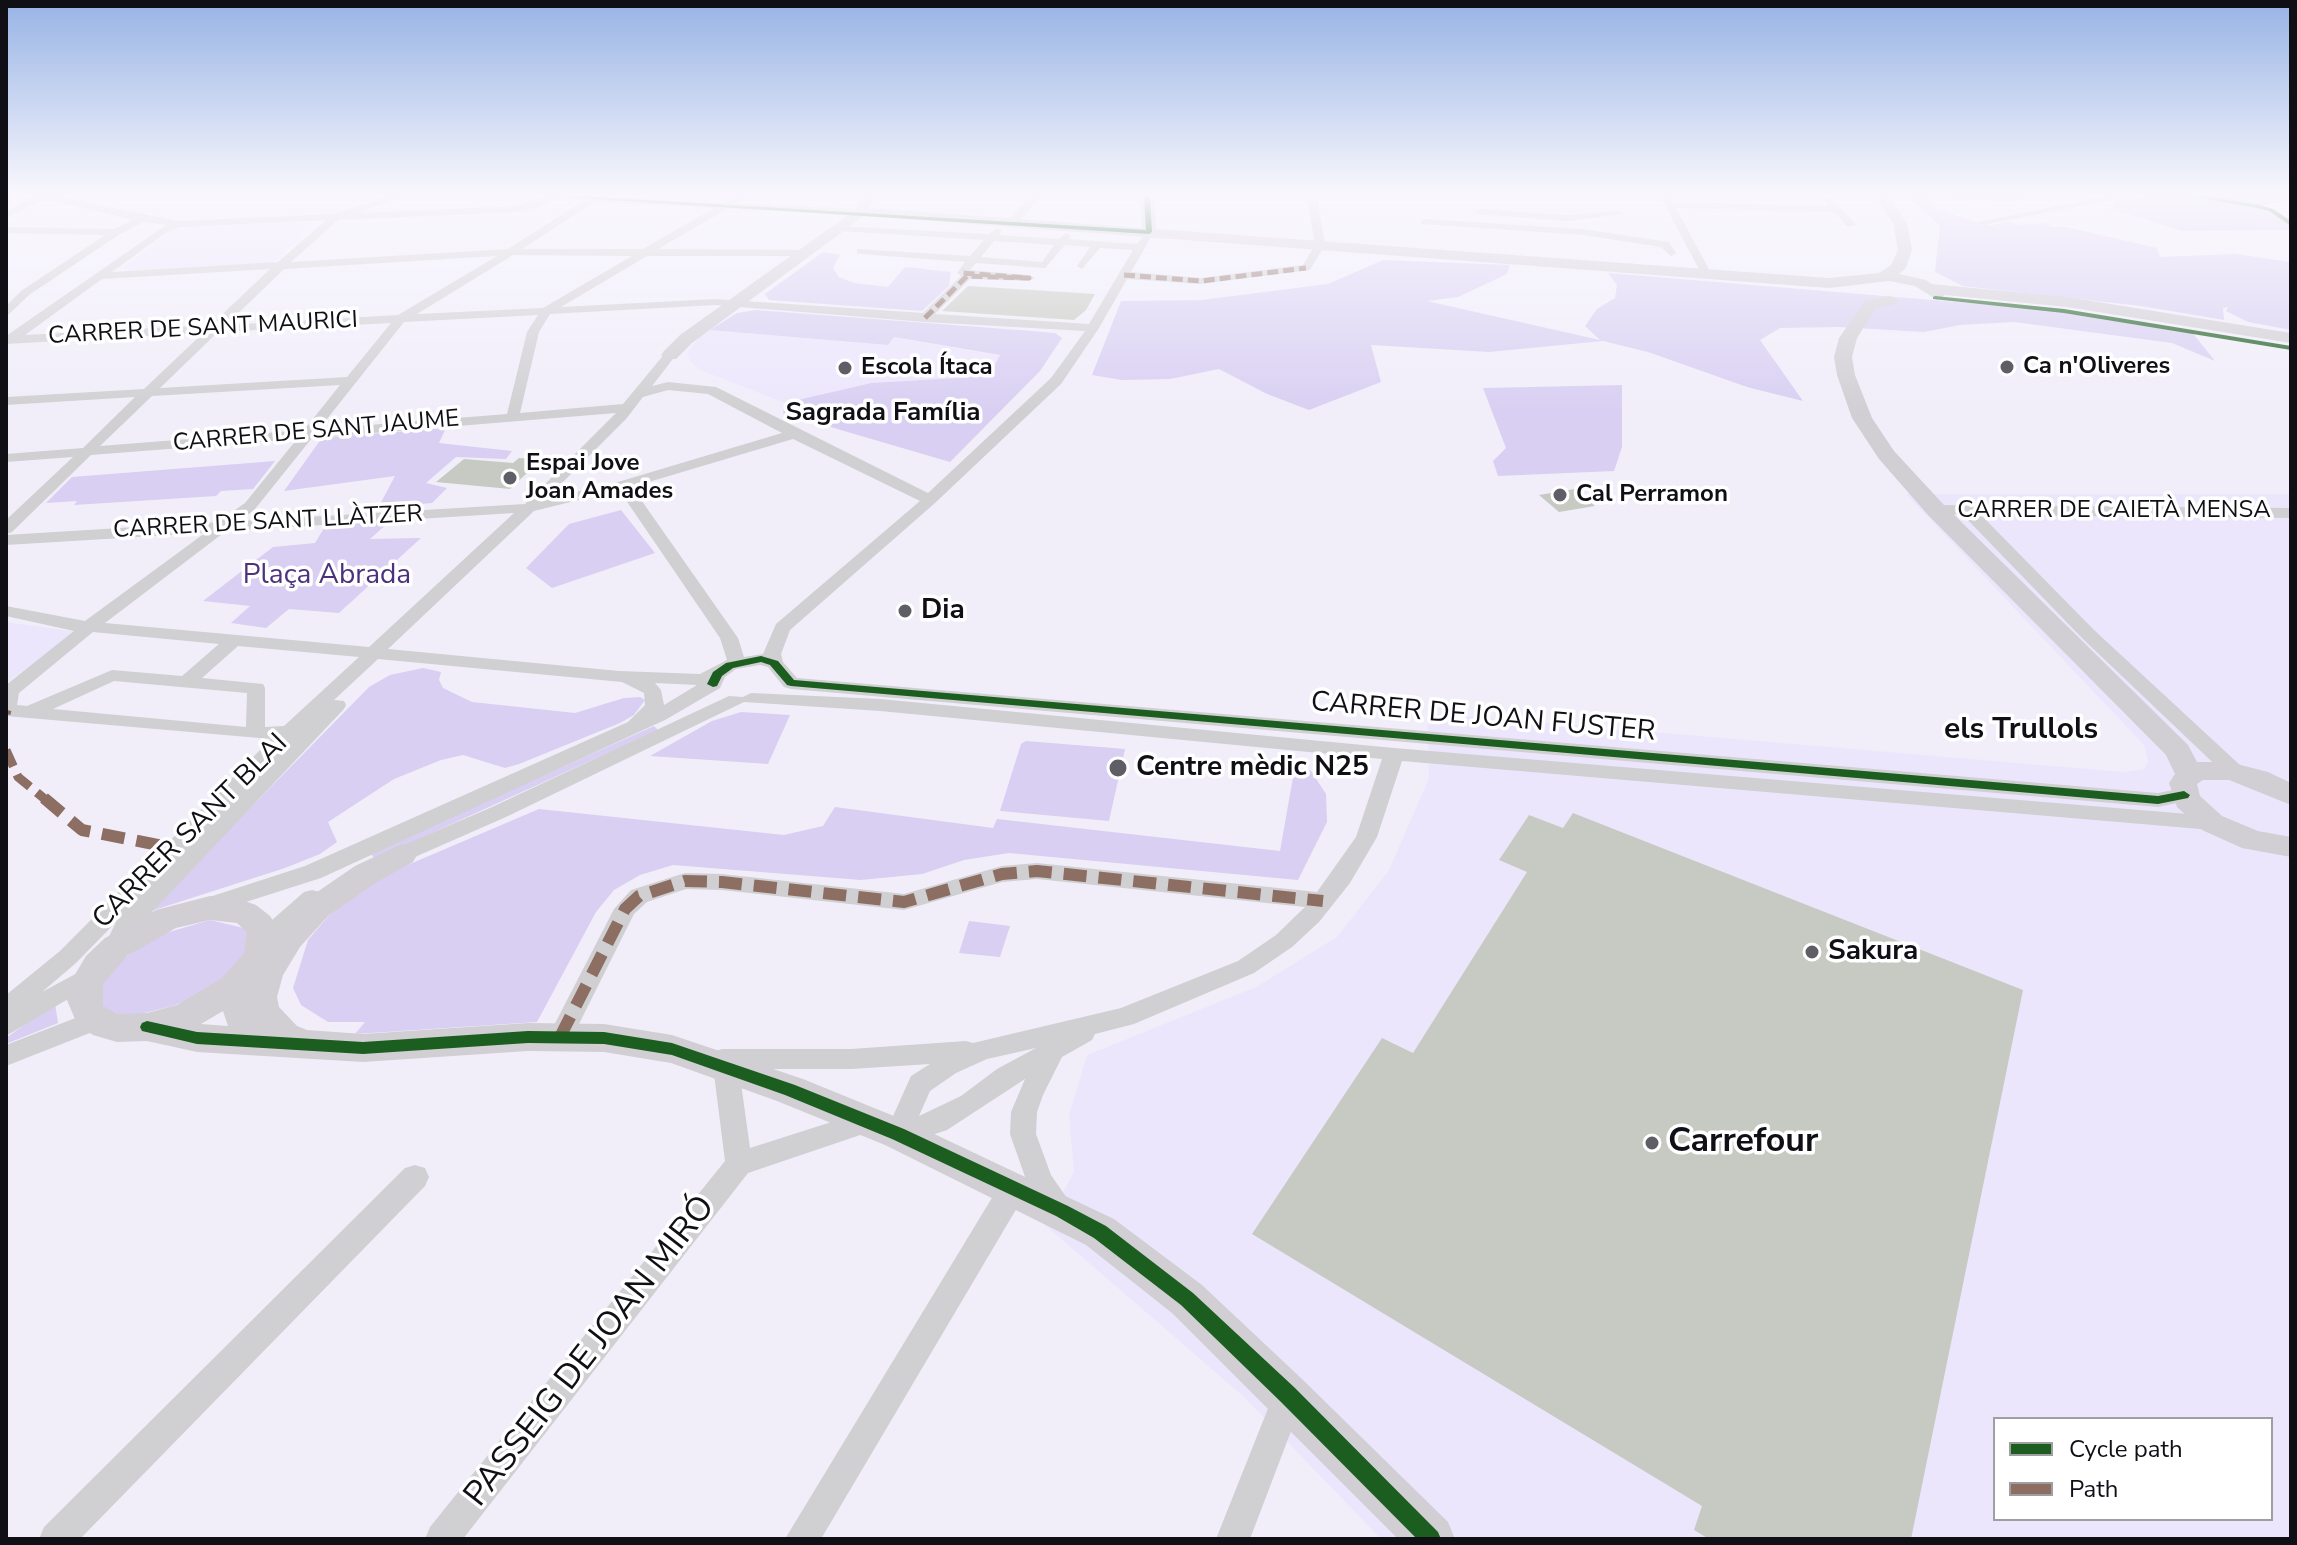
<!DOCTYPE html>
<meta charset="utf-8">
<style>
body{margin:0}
#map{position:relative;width:2297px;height:1545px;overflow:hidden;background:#f1eefa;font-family:"Nunito Sans",sans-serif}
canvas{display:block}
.frame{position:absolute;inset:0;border:8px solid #100f16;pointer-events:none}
.legend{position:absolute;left:1993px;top:1417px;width:280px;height:104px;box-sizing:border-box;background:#fff;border:2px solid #9f9fa2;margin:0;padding:10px 14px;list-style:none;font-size:24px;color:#100f16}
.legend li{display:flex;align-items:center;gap:16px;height:40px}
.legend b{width:40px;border:2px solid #9f9fa2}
</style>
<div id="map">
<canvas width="2297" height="1545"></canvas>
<div class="frame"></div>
<ul class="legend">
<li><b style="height:10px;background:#1b5e20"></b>Cycle path</li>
<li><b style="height:10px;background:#8d6e63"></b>Path</li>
</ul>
</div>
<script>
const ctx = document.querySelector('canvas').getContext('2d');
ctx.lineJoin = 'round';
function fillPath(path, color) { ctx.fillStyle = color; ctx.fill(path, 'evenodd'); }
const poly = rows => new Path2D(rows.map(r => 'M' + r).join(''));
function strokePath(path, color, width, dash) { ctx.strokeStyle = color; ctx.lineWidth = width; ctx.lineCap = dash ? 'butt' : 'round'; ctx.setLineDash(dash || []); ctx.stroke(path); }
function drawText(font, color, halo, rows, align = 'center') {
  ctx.font = font + ' "Nunito Sans",sans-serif'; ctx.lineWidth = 7; ctx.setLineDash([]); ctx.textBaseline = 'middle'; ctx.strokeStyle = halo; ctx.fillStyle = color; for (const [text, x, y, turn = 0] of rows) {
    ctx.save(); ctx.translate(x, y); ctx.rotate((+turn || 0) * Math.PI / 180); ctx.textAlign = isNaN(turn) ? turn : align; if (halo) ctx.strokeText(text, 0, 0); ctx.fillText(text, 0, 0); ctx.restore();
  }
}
fillPath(poly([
 [295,221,317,223,276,261,263,265,130,271,122,268,174,229,190,225],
 [710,330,887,345,893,337,1000,356,989,376,871,383,785,403,700,370,689,360,688,352,698,338],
 [1906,494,2291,494,2291,1539,1381,1539,1244,1397,1045,1225,1074,1172,1069,1115,1087,1055,1256,987,1337,937,1389,870,1429,778,1427,713,2125,772,2144,769,2148,762,2144,745],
 [1995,1419,2271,1419,2271,1519,1995,1519],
 [6,622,78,632,6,683]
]), '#ece6fc');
fillPath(poly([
 [1907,196,2064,196,2010,201,1927,199,1935,209,1990,226,2008,221,2019,225,2043,223,2053,227,2062,226,2157,248,2160,257,2235,254,2291,262,2291,330,2248,322,2226,311,2228,307,2223,308,2224,320,2141,306,1963,286,1935,272,1940,226],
 [2149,196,2291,196,2291,200,2259,206,2291,224,2291,230,2182,231,2111,209,2115,202],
 [823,252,840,255,833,268,839,277,854,283,888,287,905,267,951,272,949,286,922,311,769,300,765,294],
 [1383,260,1510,265,1507,274,1458,297,1427,301,1600,340,1585,326,1597,309,1615,298,1617,285,1608,273,2064,311,2191,331,2215,361,2172,343,2014,322,1960,325,1924,332,1839,327,1780,328,1760,340,1803,401,1747,387,1648,352,1603,341,1489,352,1371,345,1381,382,1309,410,1267,394,1219,369,1170,379,1122,380,1092,375,1121,301,1201,300,1328,284],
 [756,310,1032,331,1055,333,1062,338,1040,371,950,462,783,413,785,403,871,383,989,376,1000,355,894,337,888,345,710,330,737,313],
 [1622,385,1622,447,1614,471,1498,476,1493,461,1506,448,1483,388],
 [446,428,439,443,512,451,506,459,456,457,426,483,447,488,432,503,378,508,395,476,284,491,319,442,332,437],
 [275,461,253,489,221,491,216,496,74,505,77,501,46,503,72,477],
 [621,510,655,553,552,588,526,568,569,524],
 [390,521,370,539,421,538,339,613,289,609,266,628,231,623,250,606,203,601,273,547,315,543,326,525],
 [423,668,441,672,439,680,443,688,472,702,575,713,624,698,640,697,645,700,634,715,620,723,519,764,505,768,463,755,441,760,394,779,328,822,337,842,320,854,285,868,148,912,369,687,390,675],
 [741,712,790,715,768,764,650,756,712,721],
 [654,726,658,730,375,859,370,853],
 [1026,741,1125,749,1109,821,1000,811,1021,744],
 [1295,766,1311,771,1326,794,1327,822,1298,880,1009,853,964,860,922,874,861,880,673,865,640,875,614,890,596,912,537,1022,355,1034,365,1022,328,1022,301,1005,293,988,308,940,342,900,377,878,539,809,784,835,823,826,835,807,993,828,997,819,1280,851],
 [210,920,248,929,250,935,241,966,190,999,173,1006,132,1016,116,1015,102,1008,100,986,123,959,159,935],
 [969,921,1010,926,1000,957,959,953],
 [55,1003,58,1023,6,1044,6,1038]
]), '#d8cff2');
fillPath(poly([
 [968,286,1095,294,1086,310,1074,320,942,311],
 [519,458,542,459,510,489,436,482,464,459,513,463],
 [1575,489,1595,506,1559,512,1539,495],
 [1573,813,2023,990,1911,1539,1709,1539,1694,1530,1702,1506,1252,1234,1382,1038,1413,1053,1527,872,1499,860,1529,815,1563,828]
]), '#c7cac2');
fillPath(poly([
 [35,196,57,196,178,221,333,214,390,196,406,196,356,213,518,206,549,196,560,197,535,209,518,212,338,220,291,262,508,249,583,201,580,199,585,196,723,203,734,196,746,196,736,203,861,209,864,214,727,209,658,249,806,250,811,253,806,256,647,256,561,307,715,299,923,313,961,276,957,273,965,262,861,254,857,253,857,249,970,256,984,240,840,231,835,228,836,226,989,234,997,228,1002,231,999,235,1059,239,1066,233,1071,236,1069,239,1137,244,1149,229,1154,232,1131,272,1201,278,1303,265,1315,245,1307,196,1317,196,1325,245,1310,270,1201,284,1127,279,1099,328,1061,384,935,503,790,630,781,654,783,662,797,678,2158,793,2184,788,2194,795,2191,800,2158,807,791,689,784,687,768,667,760,665,736,669,725,677,720,688,665,720,321,878,205,915,197,913,194,907,197,901,305,866,628,722,645,705,644,693,622,682,378,659,334,700,344,701,346,705,344,709,135,930,124,953,116,956,108,953,104,947,116,922,76,963,42,992,92,965,100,968,104,974,100,980,6,1036,6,995,60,951,271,739,6,716,6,685,74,631,6,616,6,606,85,621,205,533,6,545,6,535,218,522,245,503,297,439,91,455,12,532,6,534,6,520,73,457,6,462,6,454,83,448,135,397,6,405,6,397,144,389,203,333,6,344,6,336,166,225,143,222,120,234,29,295,6,317,6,306,21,291,105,235,6,233,6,227,114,229,133,220,45,199,6,218,6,211,35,196],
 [595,202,714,208,643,249,522,249,595,202],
 [326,220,278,262,112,272,164,234,180,227,326,220],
 [994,241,1054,245,1042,262,981,257,994,241],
 [1065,245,1090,247,1077,266,1082,269,1100,248,1133,250,1089,324,935,314,970,279,1029,281,1035,278,1029,275,970,270,976,263,1045,268,1065,245],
 [513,255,632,256,543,308,417,314,513,255],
 [497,256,398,315,226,325,284,269,497,256],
 [270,269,211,325,25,335,102,279,270,269],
 [715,305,925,322,1085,331,1051,378,928,493,716,387,668,382,652,386,676,355,670,351,666,352,623,404,520,413,539,332,550,314,715,305],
 [538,315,527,332,507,414,319,429,404,322,538,315],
 [391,323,347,377,160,388,218,332,391,323],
 [340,385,304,430,100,446,152,396,340,385],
 [668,390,708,394,782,433,618,482,546,499,626,419,643,397,668,390],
 [616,413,525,504,240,521,255,509,312,438,616,413],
 [793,439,920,501,776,624,763,654,744,657,738,638,632,487,793,439],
 [619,490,720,638,727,660,700,674,619,671,388,649,534,511,619,490],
 [514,513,369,647,105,623,226,531,514,513],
 [93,632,219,644,182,676,112,670,27,706,17,705,19,693,93,632],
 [238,646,359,657,284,726,265,727,265,688,263,684,202,678,238,646],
 [114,681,247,693,246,727,53,709,114,681],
 [655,683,697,685,664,705,661,690,655,683],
 [1031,196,1042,196,1016,224,1008,224,1008,220,1031,196],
 [1660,196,1670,196,1673,202,1828,206,1822,199,1827,196,1857,225,1848,227,1834,212,1676,208,1711,273,1706,276,1701,273,1660,196],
 [2109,196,2131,196,1983,225,1978,222,2109,196],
 [2186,196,2211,196,2248,204,2243,207,2186,196],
 [1478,209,1568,215,1619,211,1624,214,1568,221,1475,214,1478,209],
 [1425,219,1583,229,1669,242,1676,253,1671,256,1661,247,1583,235,1421,224,1421,220,1425,219],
 [1936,505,2291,508,2291,518,1981,515,2094,630,2242,767,2245,772,2242,777,2228,777,2082,638,1963,515,1931,513,1931,507,1936,505],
 [751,693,880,699,1394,748,2212,816,2219,818,2222,823,2219,828,2212,830,1402,761,1377,837,1350,883,1319,922,1292,947,1254,973,1134,1024,1095,1034,1092,1040,1062,1057,1043,1095,1037,1112,1036,1134,1051,1175,1073,1207,1069,1216,1059,1220,1049,1216,1030,1191,1010,1134,1011,1112,1025,1079,947,1130,898,1146,889,1142,885,1134,911,1076,930,1064,851,1069,739,1069,750,1148,866,1111,875,1114,879,1122,875,1130,748,1173,463,1539,425,1539,430,1527,725,1161,713,1066,709,1059,713,1052,722,1049,851,1049,966,1041,973,1043,1121,1008,1238,961,1276,935,1305,907,1037,879,1002,882,904,910,722,890,686,889,647,902,634,914,569,1044,560,1047,551,1044,548,1037,614,909,631,890,685,873,722,874,904,894,1002,866,1037,863,1317,892,1356,837,1382,759,880,711,744,702,506,817,399,864,383,864,380,859,383,854,492,807,729,696,743,697,751,693],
 [1036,1048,997,1069,961,1096,919,1116,930,1091,956,1073,987,1059,1036,1048],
 [312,890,320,892,323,898,320,904,272,946,264,949,256,946,252,940,256,934,304,892,312,890],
 [96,1010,105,1013,108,1020,105,1027,6,1066,6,1045,96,1010],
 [415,1165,425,1168,429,1177,425,1186,80,1539,39,1539,44,1527,405,1168,415,1165],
 [1014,1175,1024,1178,1028,1187,1024,1196,821,1539,785,1539,1004,1178,1014,1175],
 [1288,1381,1299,1386,1304,1397,1250,1539,1216,1539,1277,1386,1288,1381]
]), '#d0cfd2');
fillPath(poly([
 [862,196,875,197,870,208,1142,228,1140,196,1154,196,1156,229,1829,278,1879,273,1891,265,1898,250,1893,223,1874,196,1888,196,1907,223,1912,250,1906,268,1899,274,1926,280,1932,284,2067,297,2291,333,2291,343,2067,307,1945,295,1937,300,1915,286,1889,281,1829,288,864,216,692,343,676,359,664,359,661,355,664,351,680,335,855,210,862,196],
 [1890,296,1898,301,1896,304,1876,308,1857,338,1852,357,1855,375,1872,418,1894,451,1944,505,2188,745,2197,762,2229,762,2268,772,2291,783,2291,805,2229,780,2203,780,2197,784,2200,796,2222,816,2258,831,2291,837,2291,857,2242,848,2202,830,2177,807,2169,783,2175,774,2166,755,1928,515,1879,459,1852,418,1837,375,1834,357,1839,338,1865,301,1890,296],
 [402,844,413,848,417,855,413,862,377,882,329,915,300,947,283,975,277,997,279,1007,297,1026,307,1030,363,1034,528,1023,604,1024,672,1035,803,1079,911,1123,1114,1219,1202,1285,1303,1380,1448,1522,1455,1539,1398,1539,1172,1313,1086,1245,885,1145,777,1101,671,1063,604,1052,528,1051,363,1062,197,1052,147,1041,117,1042,93,1035,77,1024,67,1000,70,983,86,956,105,938,156,910,210,896,245,901,256,905,270,916,278,929,307,899,355,866,402,844],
 [210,920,237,923,247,932,244,953,222,978,177,1005,147,1013,117,1014,103,1006,103,984,127,956,176,928,210,920],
 [223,1011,228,1026,201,1024,223,1011]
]), '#d1cfd4');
strokePath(poly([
 [1124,275,1201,281,1306,268],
 [925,318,967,276,1029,278,962,273,964,270]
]), '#8d6e63', 5, [11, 5]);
strokePath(poly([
 [6,714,7,710],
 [6,750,18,777,46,800]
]), '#8d6e63', 9, [18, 9]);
strokePath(poly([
 [44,798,82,830,174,848],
 [560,1037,625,909,639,896,685,881,722,882,904,902,1002,874,1037,871,1323,901]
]), '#8d6e63', 12, [23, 12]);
fillPath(poly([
 [545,196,581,196,1146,230,1144,196,1150,196,1152,232,1149,234,545,196],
 [2188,196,2204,196,2260,205,2273,209,2291,221,2291,226,2269,211,2257,208,2188,196],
 [1935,296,2064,309,2291,346,2291,350,2064,313,1933,299,1933,297,1935,296],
 [761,656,778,661,794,680,2158,796,2184,791,2190,795,2188,798,2158,804,791,686,787,685,770,665,761,662,733,668,722,676,717,686,713,687,707,684,713,672,726,663,761,656],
 [147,1021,197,1032,363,1042,528,1031,604,1032,672,1043,795,1085,904,1129,1068,1206,1106,1226,1193,1293,1295,1388,1438,1532,1441,1539,1417,1539,1281,1402,1181,1305,1094,1238,1056,1216,892,1139,785,1095,672,1055,604,1044,528,1043,363,1054,197,1044,142,1031,140,1027,142,1023,147,1021]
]), '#1b5e20');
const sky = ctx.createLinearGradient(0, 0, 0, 413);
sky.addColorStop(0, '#97b3e5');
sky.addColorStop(0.47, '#f9f7fd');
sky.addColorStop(1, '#f9f7fd00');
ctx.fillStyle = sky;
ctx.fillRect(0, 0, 2297, 413);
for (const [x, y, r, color] of [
 [2007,367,8,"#5f5d66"],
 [845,368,8,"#5f5d66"],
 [510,478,8,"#5f5d66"],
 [1560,495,8,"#5f5d66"],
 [905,611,8,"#5f5d66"],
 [1118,768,10,"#5f5d66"],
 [1812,952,8,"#5f5d66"],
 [1652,1143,8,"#5f5d66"]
]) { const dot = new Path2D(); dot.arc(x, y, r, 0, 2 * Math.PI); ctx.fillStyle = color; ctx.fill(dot); strokePath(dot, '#fff', 3); }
drawText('24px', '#100f16', '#fff', [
 ["CARRER DE SANT MAURICI",203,329,-3],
 ["CARRER DE SANT JAUME",316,432,-5],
 ["CARRER DE CAIETÀ MENSA",2114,511],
 ["CARRER DE SANT LLÀTZER",268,523,-3]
]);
drawText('bold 24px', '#100f16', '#fff', [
 ["Ca n'Oliveres",2023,367],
 ["Escola Ítaca",861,368],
 ["Espai Jove",526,464],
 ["Joan Amades",526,492],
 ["Cal Perramon",1576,495]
], 'left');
drawText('bold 26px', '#100f16', '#fff', [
 ["Sagrada Família",883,414]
]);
drawText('28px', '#4c327c', '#fff', [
 ["Plaça Abrada",327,576]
]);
drawText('bold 28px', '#100f16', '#fff', [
 ["Dia",921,611],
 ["Centre mèdic N25",1136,768],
 ["Sakura",1828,952]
], 'left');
drawText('28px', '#100f16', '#fff', [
 ["CARRER DE JOAN FUSTER",1483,718,5],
 ["CARRER SANT BLAI",191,832,-45]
]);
drawText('bold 30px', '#100f16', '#fff', [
 ["els Trullols",2021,731]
]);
drawText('bold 34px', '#100f16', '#fff', [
 ["Carrefour",1668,1143]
], 'left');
drawText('34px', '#100f16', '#fff', [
 ["PASSEIG DE JOAN MIRÓ",591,1352,-52]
]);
</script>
